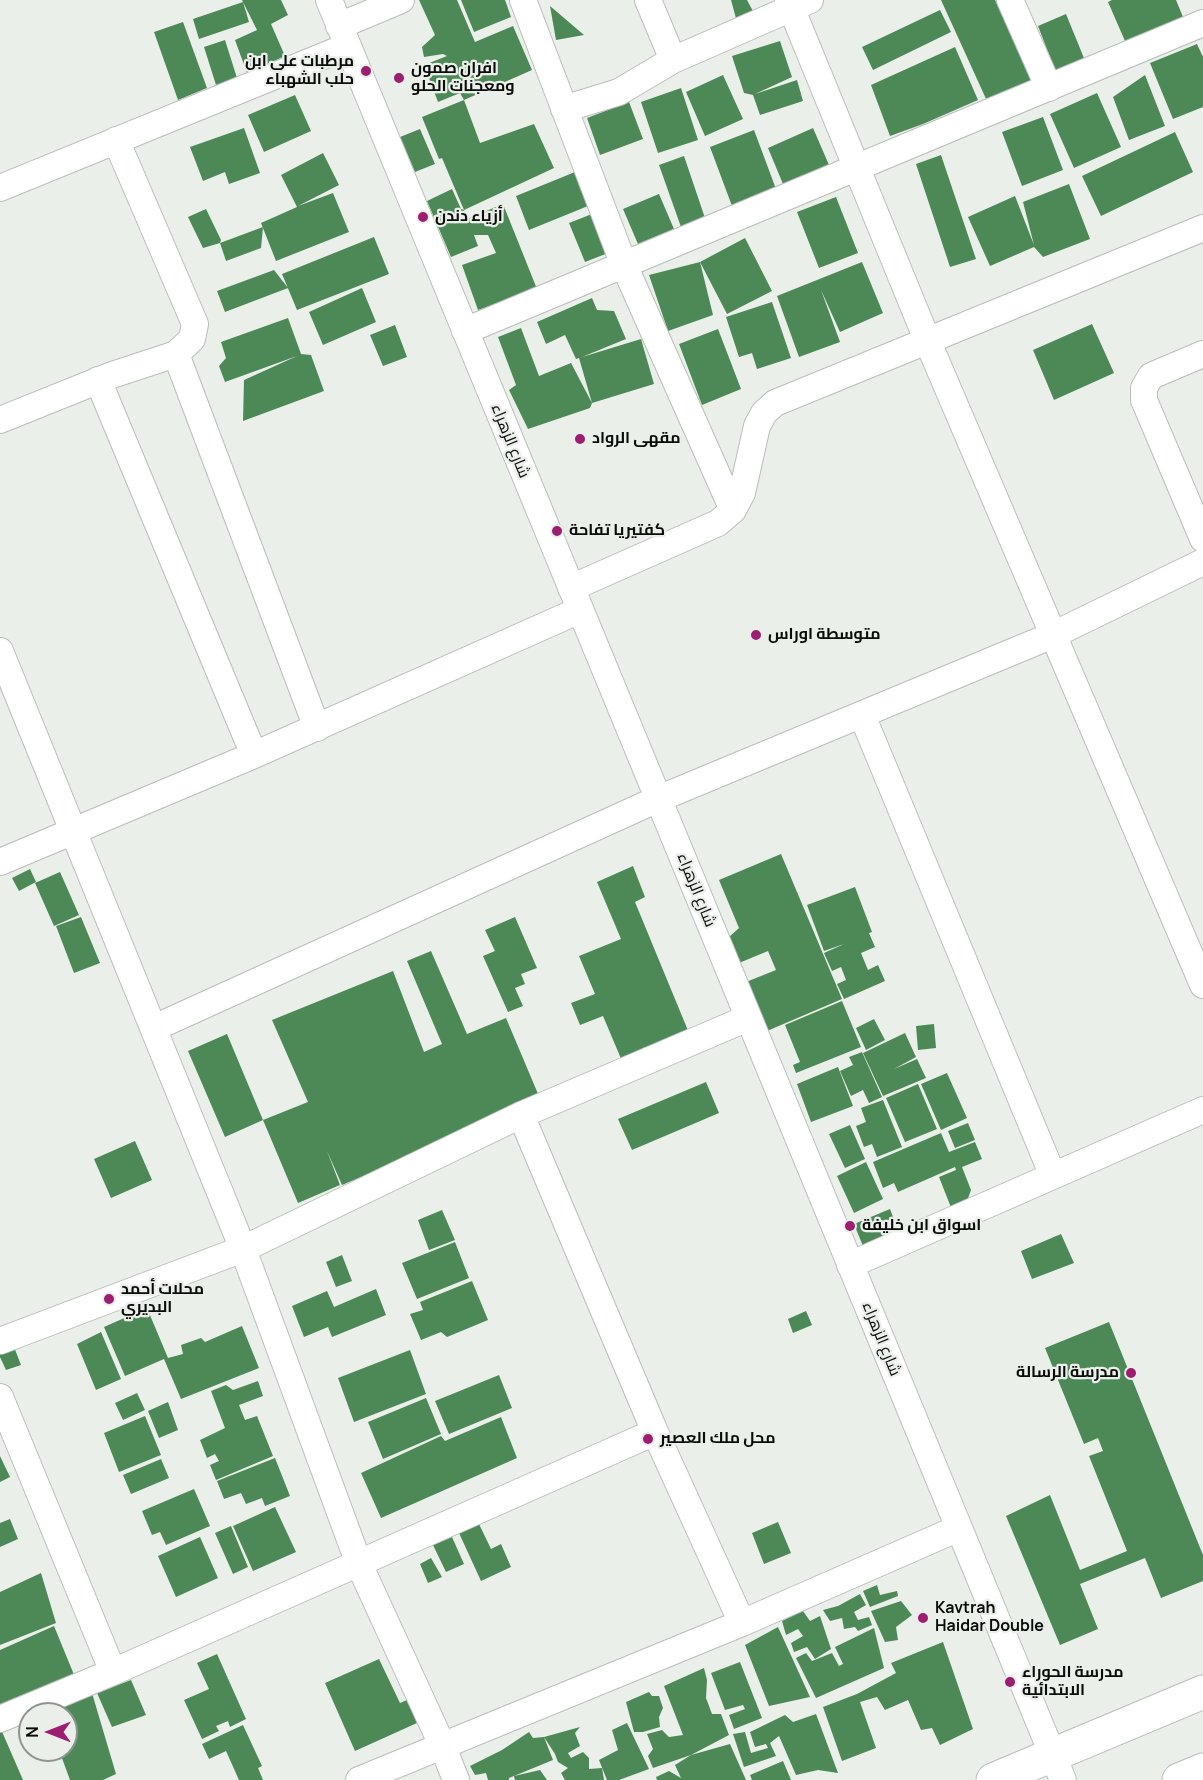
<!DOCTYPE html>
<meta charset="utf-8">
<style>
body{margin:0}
#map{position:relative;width:1203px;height:1780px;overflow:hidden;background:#eaefea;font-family:Manrope,sans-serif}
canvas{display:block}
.north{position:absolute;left:18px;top:1702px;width:60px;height:60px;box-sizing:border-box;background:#eaefea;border:2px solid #909490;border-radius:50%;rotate:270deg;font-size:16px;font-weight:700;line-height:24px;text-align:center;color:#0a0c0a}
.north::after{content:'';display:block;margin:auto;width:21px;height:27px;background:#9d1d71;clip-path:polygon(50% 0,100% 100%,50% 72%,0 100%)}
</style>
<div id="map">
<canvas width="1203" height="1780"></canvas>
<div class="north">N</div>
</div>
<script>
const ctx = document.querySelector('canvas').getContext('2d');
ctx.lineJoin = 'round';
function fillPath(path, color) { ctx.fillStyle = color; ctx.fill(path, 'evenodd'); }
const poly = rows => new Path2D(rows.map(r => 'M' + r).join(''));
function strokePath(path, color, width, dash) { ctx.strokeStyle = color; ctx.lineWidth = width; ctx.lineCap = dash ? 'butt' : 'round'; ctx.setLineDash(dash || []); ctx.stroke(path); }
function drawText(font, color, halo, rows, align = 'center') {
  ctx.font = font + ' Manrope,Cairo,sans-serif'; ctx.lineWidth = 4.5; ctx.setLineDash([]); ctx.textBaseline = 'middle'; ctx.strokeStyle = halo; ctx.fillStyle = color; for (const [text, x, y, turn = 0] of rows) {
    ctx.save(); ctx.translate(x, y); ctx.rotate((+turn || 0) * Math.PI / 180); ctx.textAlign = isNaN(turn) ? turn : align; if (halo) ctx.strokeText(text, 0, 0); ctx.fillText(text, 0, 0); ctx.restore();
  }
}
fillPath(poly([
 [242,0,281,0,288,15,271,24,285,56,247,73,235,40,257,30,243,2,249,22,199,39,193,19,243,2],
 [419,0,457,0,475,42,513,26,532,70,464,100,480,143,534,124,554,168,464,210,442,158,439,159,422,117,464,100,460,93,438,102,424,65,447,56,443,54,424,57,422,47,435,35],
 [461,0,505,0,511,17,474,32],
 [731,0,747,0,755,15,737,22],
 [941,0,995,0,1032,80,987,101],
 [1112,0,1176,0,1183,17,1125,41,1108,2],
 [550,6,584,35,556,40],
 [940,10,951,32,873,70,862,47],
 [1066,14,1086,63,1057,75,1038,26],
 [183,22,207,88,178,100,154,32],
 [225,40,237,78,216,85,204,47],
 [780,41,792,77,755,94,797,80,803,101,760,115,753,95,744,93,732,56],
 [1197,44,1203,57,1203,107,1173,119,1150,63],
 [955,47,978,100,923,124,890,136,871,85],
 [723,75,743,119,705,136,686,92],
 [1145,75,1165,126,1129,140,1113,97],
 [681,88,698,140,658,153,641,102],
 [1097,93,1121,147,1074,168,1050,114],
 [295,95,311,131,264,152,248,115],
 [629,102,643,139,600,155,587,118],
 [1043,117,1063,170,1022,186,1002,132],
 [244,128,260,173,229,184,225,172,203,181,190,147],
 [813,128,829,165,783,184,768,148],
 [420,129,435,164,415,172,400,137],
 [754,130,776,189,732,206,710,147],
 [1175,132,1193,172,1101,216,1082,176],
 [323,153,339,185,298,206,333,193,349,232,276,261,261,223,297,207,281,175],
 [941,155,976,259,950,267,916,164],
 [684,156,705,218,681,227,659,165],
 [575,172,588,206,529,230,516,196],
 [1069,184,1090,239,1043,257,1034,247,990,266,968,217,1015,196,1034,245,1023,202],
 [452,189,461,209,464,210,467,219,503,204,537,289,478,310,462,265,496,253,488,235,474,235,478,246,451,257,427,201],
 [659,194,674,229,638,244,623,209],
 [836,197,858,253,819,268,797,212],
 [206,209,221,240,220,243,203,248,188,217],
 [592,214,608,253,585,262,569,223],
 [263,227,261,248,226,261,220,243],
 [374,237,389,274,297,310,282,274],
 [745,238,772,291,727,314,700,262],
 [700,262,713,315,668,331,649,275],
 [862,262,883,313,840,332,821,290,840,342,799,357,777,296],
 [274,270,288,288,225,312,217,291],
 [362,288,376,322,323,345,309,312],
 [592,298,597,310,614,311,626,339,582,357,641,339,654,384,592,403,579,358,576,359,565,335,546,344,537,322],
 [772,302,791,358,757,369,752,353,739,357,726,317],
 [288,318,301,354,311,355,324,391,243,421,244,380,297,356,225,382,219,366,226,358,221,342],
 [1092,324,1114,373,1054,400,1033,350],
 [395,325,407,357,383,366,370,335],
 [521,328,539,376,571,363,592,403,590,408,528,429,509,390,516,385,498,337],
 [718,329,741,389,702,405,679,344],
 [781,854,842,999,767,1031,746,982,776,970,768,951,739,963,729,937,739,928,719,880],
 [633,866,645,897,635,902,689,1033,622,1061,603,1016,580,1025,571,1003,595,994,579,956,621,939,597,882],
 [30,869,36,882,19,891,12,878],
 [60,872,79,915,54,926,35,883],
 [855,887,872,932,869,933,875,947,861,953,868,970,878,965,885,981,844,999,837,984,846,980,841,967,832,971,824,953,844,944,824,951,807,905],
 [81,917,100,963,74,973,56,926],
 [515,917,537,968,521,974,525,984,515,988,523,1006,508,1012,483,956,495,951,485,930],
 [431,951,467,1034,506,1018,541,1101,342,1185,327,1151,340,1185,298,1203,263,1120,308,1102,272,1020,393,971,424,1052,442,1044,407,961],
 [842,1001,861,1047,796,1073,793,1065,800,1062,785,1025],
 [874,1019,885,1040,866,1050,856,1028],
 [934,1024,936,1048,918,1050,916,1026],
 [905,1033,916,1057,894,1069,917,1059,926,1078,883,1096,863,1053],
 [227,1034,263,1120,225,1137,188,1051],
 [862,1052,882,1097,869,1103,863,1090,851,1096,840,1071,853,1065,849,1057],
 [838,1067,853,1106,811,1122,797,1084],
 [947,1073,967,1118,941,1130,921,1084],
 [706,1082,719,1113,632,1150,618,1119],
 [918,1084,937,1129,905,1142,886,1098],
 [883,1100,902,1147,877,1157,872,1144,864,1147,856,1126,866,1122,861,1108],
 [968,1123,975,1140,955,1148,948,1131],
 [850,1125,865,1159,845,1168,829,1134],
 [941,1133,949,1152,975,1142,982,1159,962,1167,971,1190,966,1204,952,1210,939,1177,956,1170,955,1167,898,1192,894,1183,883,1188,873,1162],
 [135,1141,152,1180,111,1198,94,1159],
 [866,1162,883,1199,854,1213,837,1176],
 [890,1209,901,1238,867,1256,854,1224],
 [442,1210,455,1240,429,1250,418,1220],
 [1061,1234,1074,1263,1032,1279,1021,1251],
 [455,1242,469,1278,417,1299,402,1263],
 [342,1255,352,1281,336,1287,326,1262],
 [472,1281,488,1320,447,1337,441,1332,421,1340,410,1314,423,1310,420,1302],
 [376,1289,386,1315,332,1337,328,1327,304,1337,292,1306,327,1291,334,1307],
 [147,1308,168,1358,183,1354,181,1345,201,1338,205,1342,242,1326,259,1368,181,1399,164,1359,125,1376,104,1327],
 [806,1311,812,1325,793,1333,788,1319],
 [1109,1322,1203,1555,1203,1581,1161,1598,1145,1558,1080,1584,1098,1629,1060,1645,1006,1516,1050,1495,1080,1570,1127,1551,1089,1456,1103,1451,1098,1438,1084,1444,1045,1348],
 [101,1332,121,1379,96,1390,77,1344],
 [14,1347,21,1365,6,1370,0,1357,0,1352],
 [410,1350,426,1394,354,1422,338,1378],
 [499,1375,512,1408,449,1434,435,1401],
 [258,1381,263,1396,239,1405,245,1420,257,1416,273,1456,216,1480,210,1465,219,1461,215,1454,207,1458,200,1440,225,1428,211,1391,226,1385,233,1390],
 [137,1393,145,1410,123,1420,115,1403],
 [426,1398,441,1434,383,1459,368,1422],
 [168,1402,178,1430,159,1438,148,1411],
 [145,1416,161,1455,119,1472,104,1433],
 [501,1417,517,1458,381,1518,361,1473,441,1436,445,1441],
 [0,1456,10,1477,0,1482],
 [275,1458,290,1496,265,1506,262,1498,246,1504,241,1493,224,1499,217,1481],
 [161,1459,169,1478,131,1494,123,1475],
 [194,1489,210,1526,166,1545,160,1532,152,1535,142,1511],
 [275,1507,296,1552,253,1571,233,1526],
 [10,1519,18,1539,0,1547,0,1523],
 [778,1522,791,1553,764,1564,752,1533],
 [479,1524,491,1549,501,1544,511,1567,481,1581,459,1533],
 [231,1526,248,1567,233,1574,215,1533],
 [200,1537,218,1578,176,1597,158,1556],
 [452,1537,464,1564,446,1572,433,1545],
 [431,1558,442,1577,428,1583,420,1564],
 [41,1573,56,1623,0,1645,0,1592],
 [877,1585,880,1595,897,1591,898,1596,870,1607,863,1591],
 [860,1594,866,1605,854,1612,858,1620,869,1617,872,1625,858,1631,855,1627,844,1629,842,1618,830,1621,823,1610,838,1606],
 [901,1601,912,1615,896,1627,898,1640,885,1642,871,1611],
 [803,1611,810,1621,820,1616,831,1649,815,1659,807,1647,794,1652,791,1643,803,1636,798,1629,786,1635,782,1621],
 [54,1626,77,1682,0,1714,0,1650],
 [778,1627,810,1697,769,1706,745,1645],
 [874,1628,884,1668,816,1698,796,1658,806,1653,812,1661,832,1653,839,1666,843,1664,835,1647],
 [943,1642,973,1729,940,1745,932,1728,921,1730,908,1700,885,1710,877,1697,860,1702,876,1748,842,1761,823,1707,857,1694,896,1673,891,1663],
 [217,1654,246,1719,230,1727,228,1721,216,1726,219,1731,202,1739,184,1700,209,1689,197,1663],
 [379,1659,400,1703,407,1700,417,1723,355,1751,325,1683],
 [740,1662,762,1718,734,1729,729,1715,745,1709,743,1705,725,1710,711,1673],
 [704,1668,707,1680,706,1698,712,1714,721,1714,729,1735,691,1755,653,1768,648,1756,653,1749,647,1734,662,1730,669,1737,683,1735,664,1686],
 [131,1680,146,1715,112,1727,97,1693],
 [649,1692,652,1696,659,1696,663,1708,659,1717,660,1727,643,1732,634,1732,626,1702],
 [92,1693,116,1774,103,1780,70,1780,59,1750,66,1750,66,1714,46,1714,45,1711],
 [816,1714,838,1773,818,1770,796,1775,779,1736,770,1743,776,1756,744,1767,733,1734,745,1732,751,1753,768,1748,766,1744,755,1747,750,1732,785,1715,793,1722],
 [627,1723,649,1769,619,1780,607,1780,599,1760,618,1750,612,1730],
 [243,1725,262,1766,258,1768,263,1780,239,1780,226,1751,209,1759,202,1744],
 [0,1727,23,1780,0,1780],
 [580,1727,575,1733,580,1746,568,1753,571,1758,583,1752,589,1758,589,1769,602,1768,604,1780,565,1780,561,1773,568,1768,558,1762,555,1754,544,1737,553,1760,509,1778,509,1780,488,1780,486,1773,475,1775,470,1766,502,1750,529,1732,533,1738,544,1737],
 [730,1744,746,1780,657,1780,656,1777,669,1771,681,1778,675,1765,691,1755],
 [783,1761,791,1780,752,1780,750,1775],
 [540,1770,547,1780,515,1780,514,1776]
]), '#4c8956');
const street = poly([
 [329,0,1063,1780],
 [523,0,624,265,733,510],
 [648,0,673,60],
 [788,0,928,342,1203,985],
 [1010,0,1049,88],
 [339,26,401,0],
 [564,109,619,92,673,60,810,0],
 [116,140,195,324,192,339,176,354],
 [0,188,348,46],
 [465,331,1203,23],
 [1203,354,1151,376,1144,388,1144,400,1203,539],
 [98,380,254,755],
 [0,420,112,375,176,354,317,728],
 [571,588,718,523,733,510,742,493,757,426,764,413,775,403,1203,228],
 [0,651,243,1249,359,1564,443,1747,456,1780],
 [862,715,1053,1176],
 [0,862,254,755,580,610],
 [154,1028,658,799,1053,635,1203,562],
 [521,1115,655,1432,742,1623],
 [850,1265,1203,1110],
 [0,1341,243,1249,521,1115,748,1018],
 [0,1397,113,1672,0,1719],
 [113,1672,655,1432],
 [359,1780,742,1623,959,1528]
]);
const secondary = poly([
 [993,1780,1203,1692],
 [1179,1780,1203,1770]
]);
strokePath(street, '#b8beb9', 28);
strokePath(secondary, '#b8beb9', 35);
strokePath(street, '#fff', 26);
strokePath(secondary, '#fff', 33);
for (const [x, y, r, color] of [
 [366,71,6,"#9d1d71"],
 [399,78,6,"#9d1d71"],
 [423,217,6,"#9d1d71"],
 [580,439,6,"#9d1d71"],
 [557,531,6,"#9d1d71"],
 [756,635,6,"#9d1d71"],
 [850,1226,6,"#9d1d71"],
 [109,1299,6,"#9d1d71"],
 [1131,1373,6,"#9d1d71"],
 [648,1439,6,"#9d1d71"],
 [923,1618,6,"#9d1d71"],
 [1010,1682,6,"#9d1d71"]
]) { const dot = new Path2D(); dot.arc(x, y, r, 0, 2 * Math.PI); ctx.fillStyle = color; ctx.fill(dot); strokePath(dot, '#eaefea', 2); }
drawText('bold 16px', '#0a0c0a', '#eaefea', [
 ["مرطبات علي ابن",354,62,"right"],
 ["حلب الشهباء",354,80,"right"],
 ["افران صمون",411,69],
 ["ومعجنات الحلو",411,87],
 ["أزياء دندن",435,217],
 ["مقهى الرواد",592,439],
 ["كفتيريا تفاحة",569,531],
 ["متوسطة اوراس",768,635],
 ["اسواق ابن خليفة",862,1226],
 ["محلات أحمد",121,1290],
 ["البديري",121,1308],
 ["مدرسة الرسالة",1119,1373,"right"],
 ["محل ملك العصير",660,1439],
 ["Kavtrah",935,1609],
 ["Haidar Double",935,1627],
 ["مدرسة الحوراء",1022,1673],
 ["الابتدائية",1022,1691]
], 'left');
drawText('16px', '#0a0c0a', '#eaefea', [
 ["شارع الزهراء",510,441,68],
 ["شارع الزهراء",696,890,68],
 ["شارع الزهراء",881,1339,68]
]);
</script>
